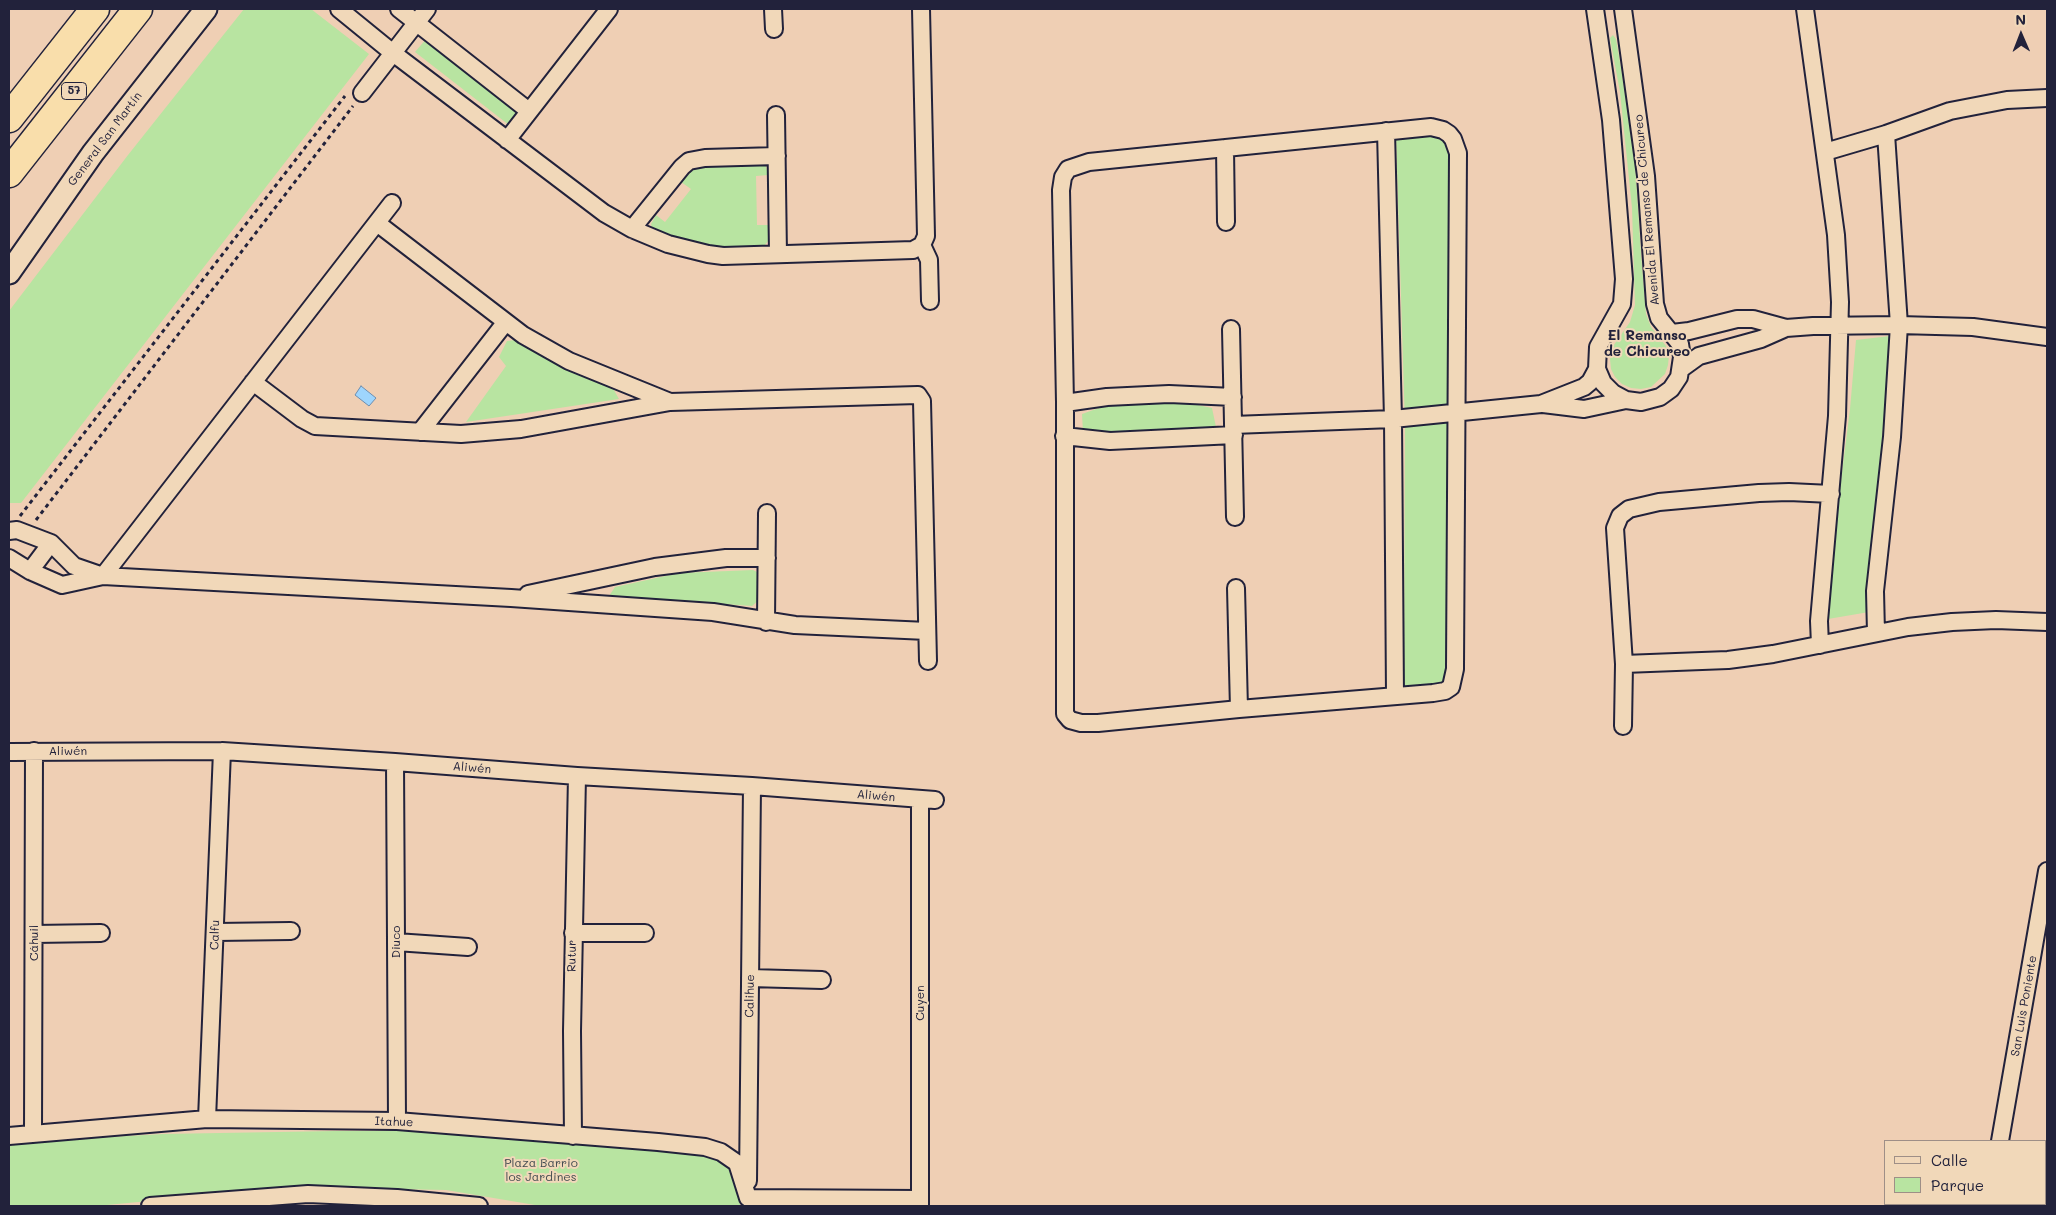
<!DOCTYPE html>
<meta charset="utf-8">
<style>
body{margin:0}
#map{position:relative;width:2056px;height:1215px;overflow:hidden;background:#efcfb4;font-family:Mali,sans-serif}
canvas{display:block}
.frame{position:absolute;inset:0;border:10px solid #22223b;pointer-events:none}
.legend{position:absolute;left:1884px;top:1140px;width:162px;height:65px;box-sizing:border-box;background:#f1d8b9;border:1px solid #9e8f87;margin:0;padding:6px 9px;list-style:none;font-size:15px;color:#22223b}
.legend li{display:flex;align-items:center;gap:10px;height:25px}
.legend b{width:25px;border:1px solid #9e8f87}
.north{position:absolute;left:1996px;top:10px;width:50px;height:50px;-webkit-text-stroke:4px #f1d8b9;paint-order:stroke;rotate:359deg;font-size:14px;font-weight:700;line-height:20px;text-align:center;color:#22223b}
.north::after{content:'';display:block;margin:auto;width:18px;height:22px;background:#22223b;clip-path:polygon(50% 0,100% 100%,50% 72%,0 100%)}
</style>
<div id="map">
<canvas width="2056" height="1215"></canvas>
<div class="frame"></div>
<ul class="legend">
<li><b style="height:6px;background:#f1d8b9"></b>Calle</li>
<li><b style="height:14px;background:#b8e4a1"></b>Parque</li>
</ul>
<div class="north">N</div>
</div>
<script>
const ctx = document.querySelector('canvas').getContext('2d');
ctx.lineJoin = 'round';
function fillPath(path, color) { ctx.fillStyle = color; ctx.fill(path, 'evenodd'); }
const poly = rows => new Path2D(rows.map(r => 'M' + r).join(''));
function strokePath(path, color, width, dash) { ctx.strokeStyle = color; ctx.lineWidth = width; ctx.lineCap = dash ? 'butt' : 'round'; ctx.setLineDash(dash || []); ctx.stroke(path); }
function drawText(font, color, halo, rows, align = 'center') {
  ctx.font = font + ' Mali,sans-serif'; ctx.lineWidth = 4; ctx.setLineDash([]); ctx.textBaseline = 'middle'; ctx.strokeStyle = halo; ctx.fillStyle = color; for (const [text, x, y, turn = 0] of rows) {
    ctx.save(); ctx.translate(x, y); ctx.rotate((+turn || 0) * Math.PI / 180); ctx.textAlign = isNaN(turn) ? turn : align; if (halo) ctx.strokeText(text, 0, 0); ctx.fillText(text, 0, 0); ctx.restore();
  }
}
fillPath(poly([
 [244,9,311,9,369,54,21,503,9,503,9,311,128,155],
 [1613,35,1616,39,1621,68,1635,164,1641,254,1646,314,1651,327,1666,346,1669,355,1668,365,1665,374,1651,387,1641,389,1631,388,1622,384,1615,377,1611,369,1610,359,1611,349,1630,322,1635,305,1632,208,1620,92,1610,38],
 [427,38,520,111,509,125,415,52],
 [1425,133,1445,138,1450,147,1451,160,1450,669,1446,683,1432,687,1404,687,1405,425,1396,135],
 [758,164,766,166,768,175,756,176,757,225,769,225,769,240,764,246,727,248,710,247,667,237,652,228,651,224,656,215,665,222,691,189,681,182,695,168],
 [1890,336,1869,612,1828,619,1829,576,1850,409,1856,340],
 [515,340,552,362,611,385,619,399,466,422,506,366,499,357,507,341],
 [1169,399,1212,408,1216,427,1172,432,1106,434,1083,432,1082,414,1110,404],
 [753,570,759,573,758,601,752,606,609,596,615,587,679,573],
 [335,1131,519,1131,705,1147,740,1175,740,1206,541,1206,446,1190,298,1187,96,1206,9,1206,9,1146,39,1141,163,1134]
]), '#b8e4a1');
const water = poly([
 [361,386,376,398,369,406,355,395,361,386]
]);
fillPath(water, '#9ed5fd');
strokePath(water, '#6c8daf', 1);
const minor = poly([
 [339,9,393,53,604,213,632,229,668,244,708,254,723,256,913,250,922,245,926,236,921,9],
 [399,9,529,111],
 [773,9,774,29],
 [1595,9,1611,120,1624,279,1622,304,1598,347,1597,369,1603,383,1613,393,1626,400,1641,402,1660,397,1671,389,1679,377,1682,357,1680,344,1659,318,1655,304,1646,176,1623,9],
 [1805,9,1836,235,1840,302,1837,416,1819,621,1820,645],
 [362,93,427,9],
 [776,115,778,254],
 [1431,127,1443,130,1449,134,1453,139,1458,153,1455,669,1451,687,1445,691,1433,693,1239,709,1098,723,1081,723,1070,720,1065,714,1065,403,1061,190,1063,177,1068,169,1089,162,1431,127],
 [1386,131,1393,419,1395,696],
 [507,140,609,9],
 [1225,148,1226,222],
 [1825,152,1886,134,1950,111,2007,100,2047,98],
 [377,223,523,335,569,361,670,402],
 [632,229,682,167,689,161,705,158,777,156],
 [922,245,929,260,930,301],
 [1231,329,1235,517],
 [1672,333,1689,331,1737,319,1753,319,1786,328],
 [1681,369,1699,356,1761,339,1786,328,1813,326,1899,325,1973,327,2047,337],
 [253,382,302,419,315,426,461,434,521,429,670,402,918,395,922,401,928,661],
 [1065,403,1107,397,1169,394,1233,397],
 [1543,404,1584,409,1626,400],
 [1233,425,1393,419,1541,404,1584,387,1590,382,1597,369],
 [420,432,505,323],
 [1064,436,1110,441,1234,435],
 [9,531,17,530,51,543,74,566,103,576,511,598,713,612,795,625,927,631],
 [9,558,30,571,62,585,103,576,392,203],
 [30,571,51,543],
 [1236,588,1239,709],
 [528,594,655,567,726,558,767,558],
 [766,622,767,513],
 [1876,633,1875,591,1892,437,1899,325,1886,134],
 [1624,664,1728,660,1773,654,1908,627,1952,622,1996,620,2047,622],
 [1623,726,1624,664,1615,528,1620,516,1629,509,1659,502,1759,493,1789,492,1831,494],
 [9,752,222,751,395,762,577,776,752,786,935,800],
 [395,762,397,1121],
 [216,932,291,931],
 [573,933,645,933],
 [34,934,101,933],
 [396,942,468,947],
 [750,978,822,980],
 [207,1119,222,751],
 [33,1134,34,751],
 [9,1136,207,1119,397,1121,658,1142,705,1147,721,1152,737,1163,748,1198],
 [573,1136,572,1031,577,776],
 [2000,1141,2047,871],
 [748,1181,752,786],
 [748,1198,920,1199],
 [150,1206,308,1194,397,1198,479,1206],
 [920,1206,920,799],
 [1988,1206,1989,1204]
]);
const tertiary = poly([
 [9,273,93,153,206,9]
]);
const motorway = poly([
 [9,118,95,9],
 [9,173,138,9]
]);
strokePath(minor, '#22223b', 20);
strokePath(tertiary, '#22223b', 25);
strokePath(motorway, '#22223b', 31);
strokePath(poly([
 [20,516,345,96],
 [36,520,353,106]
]), '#22223b', 3, [4, 4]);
strokePath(minor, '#f1d8b9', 16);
strokePath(tertiary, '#f1d8b9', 21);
strokePath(motorway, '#f9deab', 28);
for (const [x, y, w] of [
 [74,91,25]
]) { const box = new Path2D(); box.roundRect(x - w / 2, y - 8.5, w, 17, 4); ctx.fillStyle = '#f1d8b9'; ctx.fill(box); strokePath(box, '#22223b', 1); }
drawText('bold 11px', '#22223b', null, [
 ["57",74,91]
]);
drawText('12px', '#22223b', '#f1d8b9', [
 ["General San Martín",105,139,-53],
 ["Avenida El Remanso de Chicureo",1647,210,-95],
 ["Aliwén",68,751],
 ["Aliwén",472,768,5],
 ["Aliwén",876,796,5],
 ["Calfu",215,935,-88],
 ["Diuco",396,942,-90],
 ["Cáhuil",34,943,-90],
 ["Rutur",572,956,-89],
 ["Calihue",750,996,-89],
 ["Cuyen",920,1003,-90],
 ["San Luis Poniente",2024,1006,-80],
 ["Itahue",394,1122,2]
]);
drawText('12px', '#40494f', '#f1d8b9', [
 ["Plaza Barrio",541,1163],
 ["los Jardines",541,1177]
]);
drawText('bold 14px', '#22223b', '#f1d8b9', [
 ["El Remanso",1647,336],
 ["de Chicureo",1647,352]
]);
</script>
